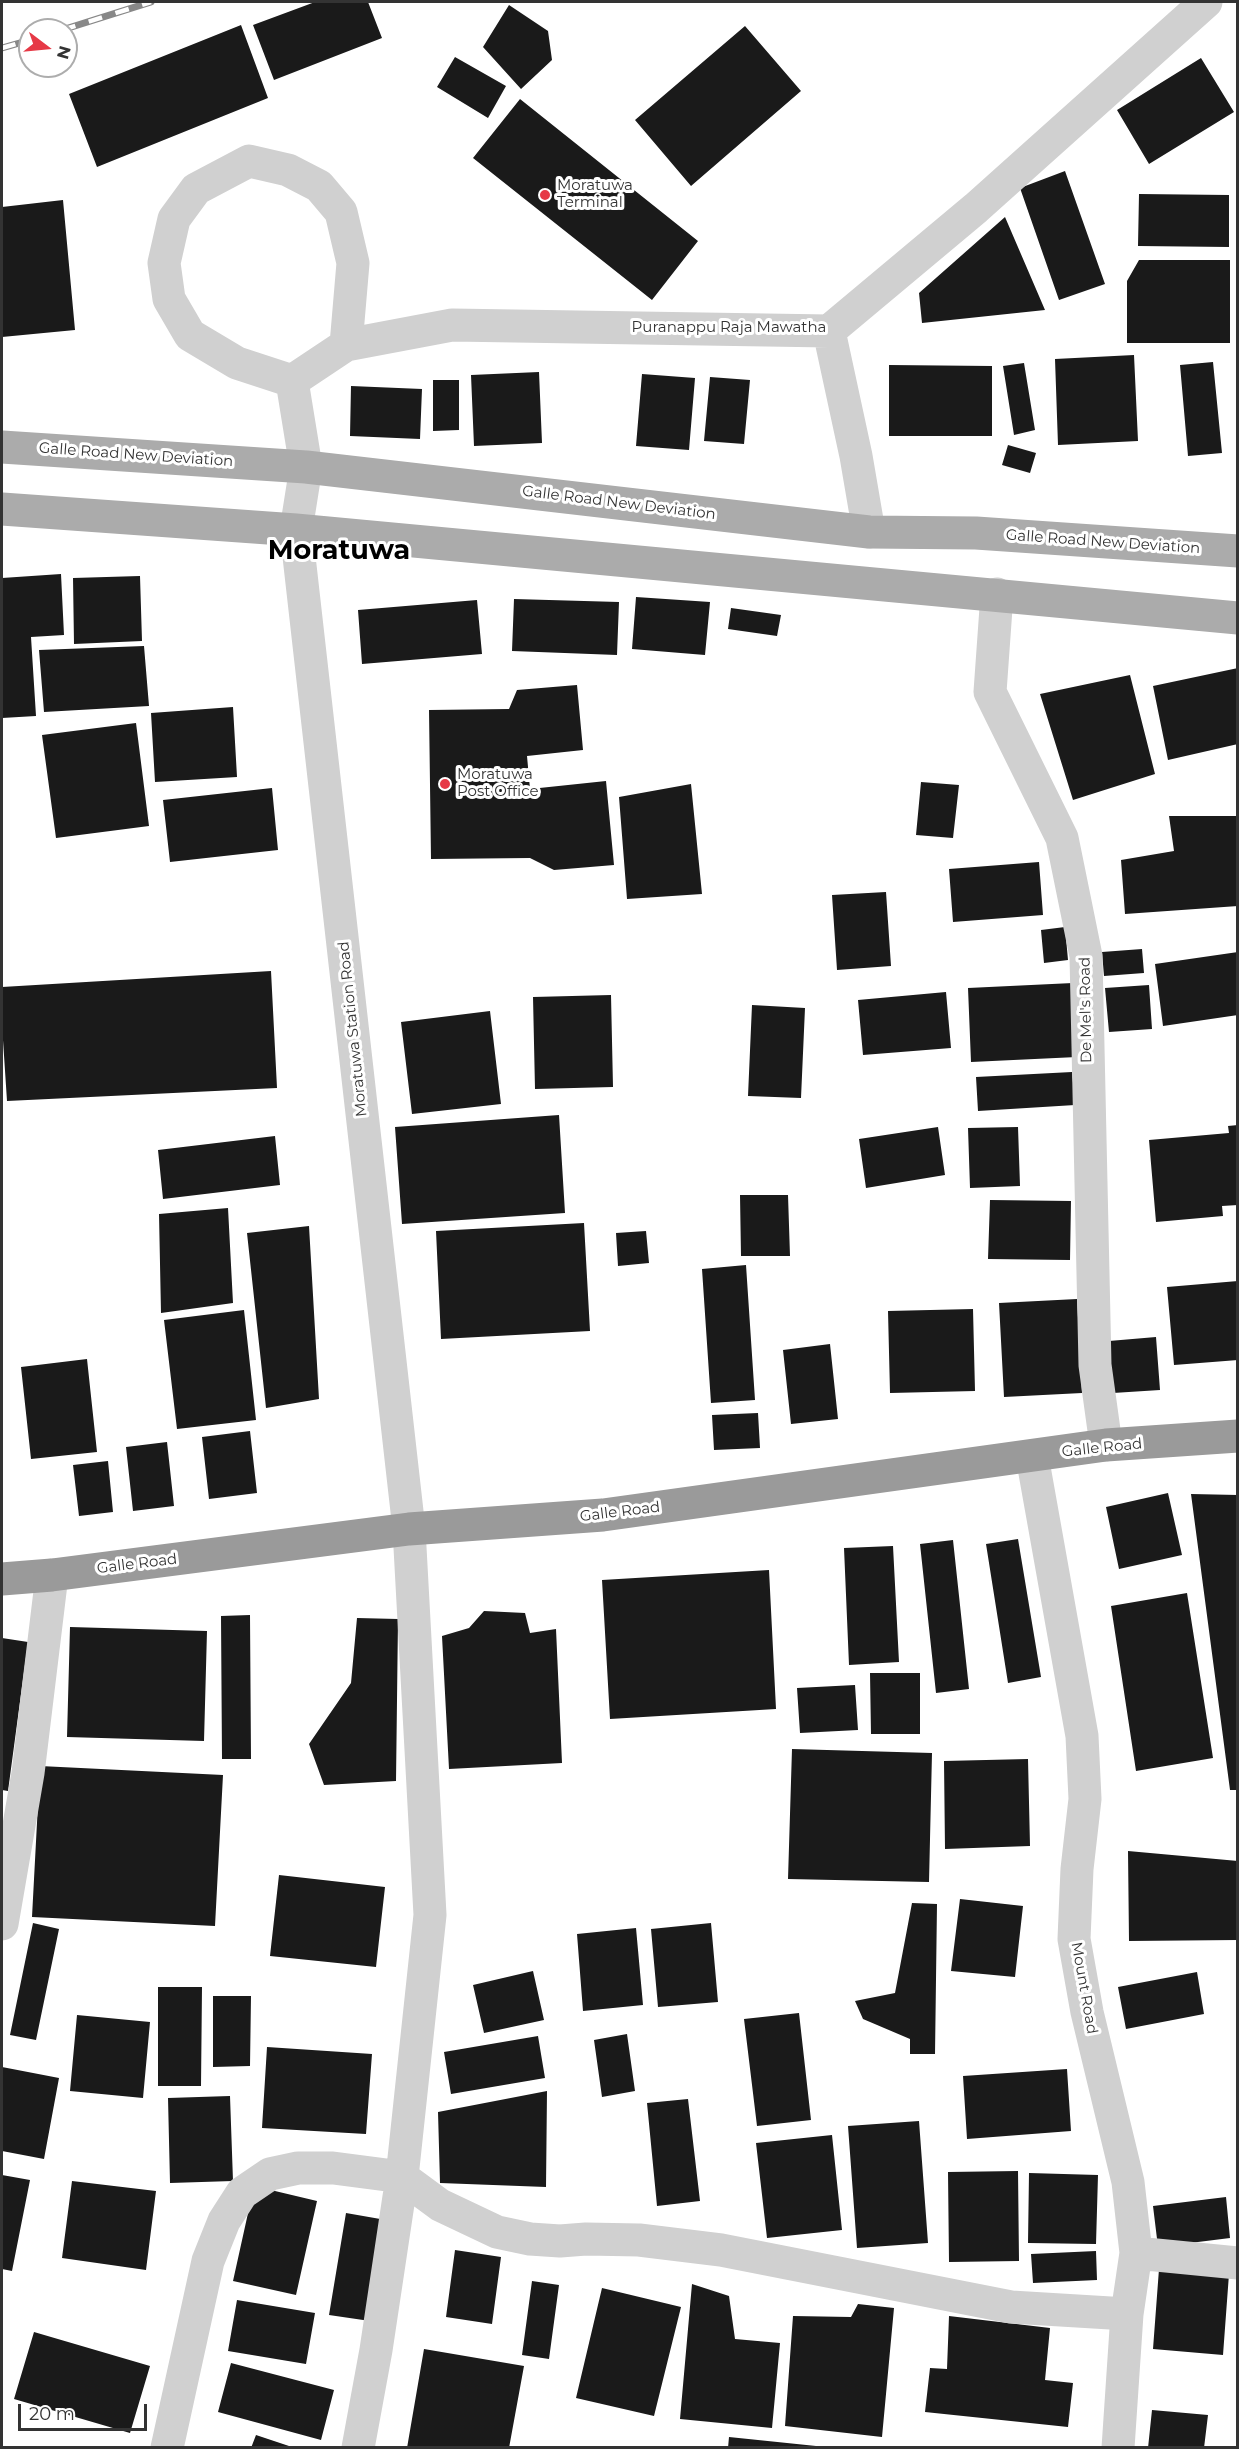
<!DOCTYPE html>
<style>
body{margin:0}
#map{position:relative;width:1239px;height:2449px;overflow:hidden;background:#fff;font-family:Montserrat,sans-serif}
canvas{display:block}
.frame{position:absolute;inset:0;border:3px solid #333;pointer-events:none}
.north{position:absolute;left:18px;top:18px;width:60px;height:60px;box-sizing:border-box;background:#fff;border:2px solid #adadad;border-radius:50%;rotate:106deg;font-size:16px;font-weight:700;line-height:24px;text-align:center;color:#333}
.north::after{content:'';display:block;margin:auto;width:21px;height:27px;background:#e63946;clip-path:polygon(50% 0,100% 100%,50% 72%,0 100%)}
.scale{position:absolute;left:18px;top:2404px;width:129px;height:27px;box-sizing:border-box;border:3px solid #333;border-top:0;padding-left:8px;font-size:18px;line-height:21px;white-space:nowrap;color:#333;-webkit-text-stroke:4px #fff;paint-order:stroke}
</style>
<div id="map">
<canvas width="1239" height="2449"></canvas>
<div class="frame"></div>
<div class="north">N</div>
<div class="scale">20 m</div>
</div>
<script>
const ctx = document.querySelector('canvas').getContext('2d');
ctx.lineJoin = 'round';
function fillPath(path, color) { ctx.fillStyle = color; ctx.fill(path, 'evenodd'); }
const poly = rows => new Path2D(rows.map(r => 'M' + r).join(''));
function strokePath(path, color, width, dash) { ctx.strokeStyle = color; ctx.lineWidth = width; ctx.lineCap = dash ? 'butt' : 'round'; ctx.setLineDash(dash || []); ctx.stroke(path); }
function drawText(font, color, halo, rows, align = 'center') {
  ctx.font = font + ' Montserrat,sans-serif'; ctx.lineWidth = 6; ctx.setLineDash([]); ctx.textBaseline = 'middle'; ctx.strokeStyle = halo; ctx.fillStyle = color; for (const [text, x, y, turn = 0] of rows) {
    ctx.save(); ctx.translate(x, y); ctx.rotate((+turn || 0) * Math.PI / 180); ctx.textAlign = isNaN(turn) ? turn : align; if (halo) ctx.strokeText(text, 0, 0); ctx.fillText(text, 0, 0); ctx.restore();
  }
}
fillPath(poly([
 [315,2,368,2,382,38,274,80,253,25],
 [509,5,548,31,552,60,521,89,483,47],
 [241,25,268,98,97,167,69,94],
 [745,26,801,91,691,186,635,120],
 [455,57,506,86,488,118,437,87],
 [1201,58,1234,112,1149,164,1117,110],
 [520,99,698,241,652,300,473,158],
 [1065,171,1105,284,1059,300,1020,188],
 [1139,194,1229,195,1229,247,1138,246],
 [63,200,75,330,2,337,2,207],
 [1005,217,1045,310,922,323,919,293],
 [1139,260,1230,260,1230,343,1127,343,1127,281],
 [1134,355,1138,441,1058,445,1055,359],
 [1213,362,1222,453,1188,456,1180,365],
 [1024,363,1035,430,1014,435,1003,366],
 [889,365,992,366,992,436,889,436],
 [539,372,542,443,474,446,471,375],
 [642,374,695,378,689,450,636,446],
 [710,377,750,380,744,444,704,441],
 [433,380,459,380,459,430,433,431],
 [351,386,422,389,420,439,350,436],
 [1008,445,1036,453,1030,473,1002,465],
 [61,574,64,635,31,637,36,716,2,718,2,578],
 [140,576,142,641,74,644,73,578],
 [636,597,710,602,705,655,632,649],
 [514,599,619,602,617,655,512,651],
 [477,600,482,654,362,664,358,610],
 [731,608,781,615,777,636,728,629],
 [144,646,149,706,44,712,39,650],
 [1238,668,1238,744,1168,760,1153,686],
 [1130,675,1155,774,1073,800,1040,694],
 [577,685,583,750,527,756,530,789,606,781,614,865,554,870,530,858,431,859,429,710,509,709,517,690],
 [233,707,237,777,155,782,151,713],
 [136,723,149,826,56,838,42,735],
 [921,782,959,785,953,838,916,835],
 [691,784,702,894,627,899,619,797],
 [272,788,278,850,170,862,163,800],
 [1169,816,1238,816,1238,906,1125,914,1121,860,1174,851],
 [1039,862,1043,915,953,922,949,869],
 [886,892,891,966,837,970,832,895],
 [1065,927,1068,960,1044,963,1041,930],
 [1142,949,1144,973,1104,976,1102,952],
 [1238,952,1238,1015,1163,1026,1155,964],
 [271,971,277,1088,7,1101,2,1025,2,987],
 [1073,983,1077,1057,971,1062,968,988],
 [1149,985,1152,1029,1109,1032,1105,988],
 [946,992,951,1048,863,1055,858,1000],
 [611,995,613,1087,535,1089,533,997],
 [752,1005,805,1008,801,1098,748,1096],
 [490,1011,501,1104,412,1114,401,1022],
 [1072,1072,1075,1105,978,1111,976,1077],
 [559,1115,565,1213,402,1224,395,1127],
 [1238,1125,1238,1205,1222,1206,1223,1216,1156,1222,1149,1140,1229,1133,1228,1126],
 [938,1127,945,1175,866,1188,859,1139],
 [1018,1127,1020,1186,970,1188,968,1128],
 [275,1136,280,1185,163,1199,158,1150],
 [740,1195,788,1195,790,1256,741,1256],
 [990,1200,1071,1201,1070,1260,988,1259],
 [228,1208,233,1303,161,1313,159,1214],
 [584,1223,590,1331,441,1339,436,1231],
 [309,1226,319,1399,266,1408,247,1233],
 [646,1231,649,1263,618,1266,616,1233],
 [746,1265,755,1400,711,1403,702,1269],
 [1238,1281,1238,1360,1174,1365,1167,1287],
 [1077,1299,1082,1393,1004,1397,999,1303],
 [973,1309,975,1391,890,1393,888,1311],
 [244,1310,256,1420,177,1429,164,1320],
 [1156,1337,1160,1390,1113,1393,1109,1341],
 [830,1344,838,1419,791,1424,783,1350],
 [87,1359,97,1452,31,1459,21,1367],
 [758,1413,760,1448,714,1450,712,1415],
 [250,1431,257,1493,209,1499,202,1437],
 [167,1442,174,1506,133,1511,126,1447],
 [108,1461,113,1512,79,1516,73,1465],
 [1168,1493,1182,1555,1119,1569,1106,1507],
 [1191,1494,1238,1495,1238,1790,1230,1790],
 [1018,1539,1041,1677,1008,1683,986,1544],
 [953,1540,969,1689,936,1693,920,1544],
 [893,1546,899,1662,849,1665,844,1548],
 [769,1570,776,1709,610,1719,602,1580],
 [1187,1593,1213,1758,1136,1771,1111,1606],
 [484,1611,525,1613,530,1633,556,1629,562,1763,449,1769,442,1636,469,1628],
 [250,1615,251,1759,222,1759,221,1616],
 [357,1618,398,1619,396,1781,324,1785,309,1744,351,1683],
 [70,1627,207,1631,204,1741,67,1737],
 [2,1638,28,1642,8,1791,2,1790],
 [870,1673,920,1673,920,1734,871,1734],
 [855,1685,858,1730,800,1733,797,1688],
 [792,1749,932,1753,929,1882,788,1879],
 [1028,1759,1030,1846,945,1849,944,1761],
 [40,1766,223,1775,215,1926,32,1917],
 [1128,1851,1238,1861,1238,1940,1129,1941],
 [279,1875,385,1887,376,1967,270,1956],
 [960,1899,1023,1906,1015,1977,951,1971],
 [912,1903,937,1904,935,2054,910,2054,910,2039,863,2019,855,2001,895,1993],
 [33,1923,59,1929,36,2040,10,2035],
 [711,1923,718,2002,658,2007,651,1929],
 [636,1928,643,2005,583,2011,577,1934],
 [533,1971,544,2020,484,2033,473,1985],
 [1197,1972,1204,2014,1126,2029,1118,1987],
 [158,1987,202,1987,201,2086,158,2086],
 [213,1996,251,1996,250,2066,213,2067],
 [799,2013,811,2120,757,2126,744,2019],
 [77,2015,150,2022,143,2098,70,2091],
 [627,2034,635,2091,602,2097,594,2040],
 [538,2036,545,2078,451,2094,444,2052],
 [267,2047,372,2054,366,2134,262,2128],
 [2,2067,59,2078,44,2159,2,2151],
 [1067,2069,1071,2131,967,2139,963,2076],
 [547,2091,546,2187,440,2183,438,2112],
 [230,2096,233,2181,170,2183,168,2098],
 [688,2099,700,2201,657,2206,647,2103],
 [919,2121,928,2243,857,2248,848,2126],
 [832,2135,842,2230,767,2238,756,2143],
 [1018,2171,1019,2261,949,2262,948,2172],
 [1029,2173,1098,2175,1096,2244,1028,2243],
 [2,2175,30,2180,12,2271,2,2269],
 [72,2181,156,2191,146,2270,62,2258],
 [254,2186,317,2201,296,2295,233,2281],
 [1226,2197,1230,2238,1158,2247,1153,2206],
 [346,2213,386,2220,370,2321,329,2315],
 [455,2250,501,2257,492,2324,446,2317],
 [1096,2251,1097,2280,1033,2283,1031,2254],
 [1159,2269,1229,2274,1223,2355,1153,2349],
 [532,2281,559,2285,549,2359,522,2355],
 [692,2284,729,2296,735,2339,780,2343,772,2428,680,2419],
 [602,2288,681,2307,654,2416,576,2398],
 [237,2300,315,2313,306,2364,228,2351],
 [858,2304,894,2308,882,2437,785,2426,793,2316,851,2317],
 [949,2316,1050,2328,1045,2380,1073,2383,1068,2427,925,2412,930,2368,947,2369],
 [34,2332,150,2366,130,2433,14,2399],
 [424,2349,524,2366,509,2448,407,2448],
 [231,2363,334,2390,321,2440,218,2412],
 [1152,2410,1208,2415,1204,2448,1148,2448],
 [256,2435,292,2447,292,2448,251,2448],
 [729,2437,816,2446,816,2448,728,2448]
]), '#1a1a1a');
strokePath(poly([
 [829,331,856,456,869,532],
 [292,381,237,363,190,335,169,299,164,263,174,219,196,189,249,161,288,170,319,186,341,212,353,263,346,345],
 [997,594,990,692,1062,838,1086,956,1095,1365,1106,1445],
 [1032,1456,1082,1736,1085,1799,1077,1869,1074,1939,1087,2012,1128,2182,1136,2253,1127,2314,1118,2448],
 [2,1924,28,1773,52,1575],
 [1136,2253,1238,2263],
 [167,2448,208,2261,224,2221,242,2193,270,2174,298,2168,333,2168,402,2177,440,2205,497,2232,530,2239,560,2241,586,2239,639,2240,721,2250,1011,2307,1127,2314],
 [358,2448,376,2350,402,2177,430,1915,409,1529,296,530,306,467,292,381,346,345,452,325,829,331,976,208,1206,2]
]), '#d0d0d0', 33);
strokePath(poly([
 [2,447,306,467,869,532,976,533,1238,551],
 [2,509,296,530,1238,618]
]), '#ababab', 33);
strokePath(poly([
 [2,1579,52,1575,409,1529,603,1515,1106,1445,1238,1436]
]), '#9a9a9a', 33);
const rail = poly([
 [62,30,151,2],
 [2,48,30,40]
]);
strokePath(rail, '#888', 7);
strokePath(rail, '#fff', 4.5, [14]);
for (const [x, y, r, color] of [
 [545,195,6,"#e63946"],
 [445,784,6,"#e63946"]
]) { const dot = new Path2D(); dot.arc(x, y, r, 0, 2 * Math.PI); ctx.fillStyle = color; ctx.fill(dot); strokePath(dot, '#fff', 2); }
drawText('15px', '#333', '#fff', [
 ["Moratuwa",557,186],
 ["Terminal",557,203],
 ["Moratuwa",457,775],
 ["Post Office",457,792]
], 'left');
drawText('15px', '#333', '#fff', [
 ["Puranappu Raja Mawatha",729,328],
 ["Galle Road New Deviation",136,455,4],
 ["Galle Road New Deviation",619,503,7],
 ["Galle Road New Deviation",1103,542,4],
 ["De Mel's Road",1086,1010,-91],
 ["Moratuwa Station Road",353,1029,-96],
 ["Galle Road",1102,1448,-6],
 ["Galle Road",620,1512,-7],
 ["Galle Road",137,1564,-7],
 ["Mount Road",1084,1988,80]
]);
drawText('bold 27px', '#000', '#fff', [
 ["Moratuwa",339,551]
]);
</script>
